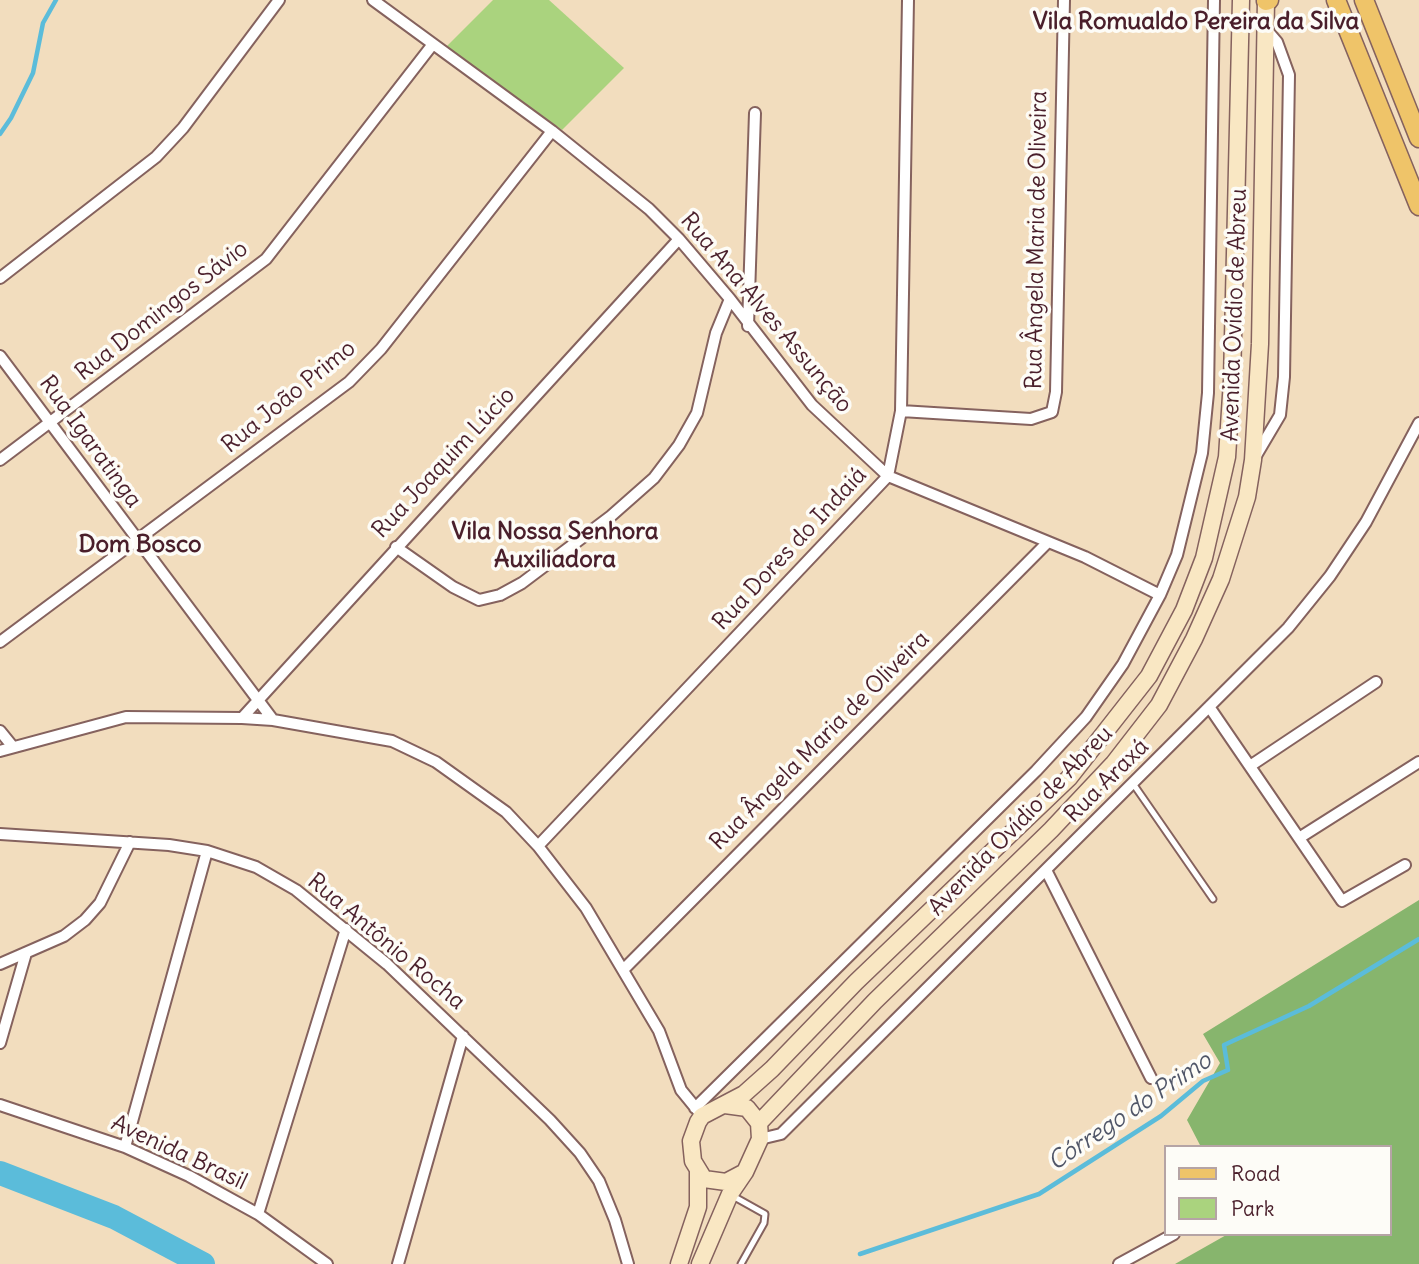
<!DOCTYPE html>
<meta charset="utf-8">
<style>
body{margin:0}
#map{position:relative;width:1419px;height:1264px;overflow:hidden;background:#f2ddbe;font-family:Delius,sans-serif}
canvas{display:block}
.legend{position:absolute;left:1164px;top:1145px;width:228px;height:91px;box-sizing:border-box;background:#fdfcf7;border:2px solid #b5a4a5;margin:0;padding:9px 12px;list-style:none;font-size:21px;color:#4a1f2b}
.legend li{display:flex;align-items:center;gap:14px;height:35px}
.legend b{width:35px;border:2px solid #b5a4a5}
</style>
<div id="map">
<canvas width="1419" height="1264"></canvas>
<ul class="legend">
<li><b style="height:9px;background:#efc469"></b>Road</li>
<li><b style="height:19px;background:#aad37e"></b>Park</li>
</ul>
</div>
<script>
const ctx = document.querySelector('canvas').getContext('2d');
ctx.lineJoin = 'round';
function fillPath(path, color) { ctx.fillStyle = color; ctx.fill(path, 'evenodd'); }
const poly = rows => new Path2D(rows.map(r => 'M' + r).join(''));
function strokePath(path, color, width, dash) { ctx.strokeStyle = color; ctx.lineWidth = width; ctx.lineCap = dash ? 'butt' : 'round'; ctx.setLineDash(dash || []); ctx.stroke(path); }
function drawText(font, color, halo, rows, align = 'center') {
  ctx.font = font + ' Delius,sans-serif'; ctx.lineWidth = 7; ctx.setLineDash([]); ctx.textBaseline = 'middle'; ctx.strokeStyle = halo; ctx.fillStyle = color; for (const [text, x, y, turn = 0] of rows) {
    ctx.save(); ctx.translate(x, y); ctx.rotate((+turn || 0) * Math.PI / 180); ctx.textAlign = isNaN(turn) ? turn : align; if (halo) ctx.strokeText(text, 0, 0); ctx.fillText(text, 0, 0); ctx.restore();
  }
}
fillPath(poly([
 [493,0,549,0,624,68,562,130,446,47]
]), '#aad37e');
fillPath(poly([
 [1419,900,1419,1264,1175,1264,1228,1234,1389,1234,1389,1147,1201,1147,1187,1120,1220,1063,1203,1034]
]), '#87b56d');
strokePath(poly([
 [0,134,11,118,33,73,43,23,56,0],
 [860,1254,1039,1194,1161,1116,1203,1081,1228,1070,1224,1045,1309,1006,1419,939]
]), '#5bbcda', 4.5);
strokePath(poly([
 [0,1173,114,1217,203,1264]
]), '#5bbcda', 24);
const service = poly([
 [1134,785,1213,899],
 [731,1195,765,1214,764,1223,741,1264]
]);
const minor = poly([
 [373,0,552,131,649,209,679,239,730,299,812,405,888,476,1085,557,1160,595],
 [0,278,156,157,183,128,279,0],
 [748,326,755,113],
 [0,356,273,720],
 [901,411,1031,419,1052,412,1056,392,1064,0],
 [1254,459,1280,415,1284,377,1289,75,1277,42,1265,28],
 [0,460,266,259,433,44],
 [396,547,453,587,479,600,500,595,522,583,611,516,654,478,679,445,697,413,716,333,730,299],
 [0,642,349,382,381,349,552,131],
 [1210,708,1342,901,1405,865],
 [242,718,679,239],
 [0,731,13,747],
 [0,751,126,717,242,718,273,720,392,741,436,762,506,812,538,846,586,908,659,1031,681,1090,699,1112],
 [1250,766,1376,682],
 [0,834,169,845,207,851,256,867,296,890,387,964,550,1120,580,1153,599,1181,615,1220,628,1264],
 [1299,838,1419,762],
 [538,846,888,476,901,411,908,0],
 [1046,870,1151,1078],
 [0,964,64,936,85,920,100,903,130,842],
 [623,970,1048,542],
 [0,1043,26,953],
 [0,1105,125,1147,189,1176,258,1214,327,1264],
 [695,1108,1036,771,1086,717,1123,664,1160,595,1177,555,1202,453,1208,393,1214,0],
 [760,1139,781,1134,1288,628,1330,576,1366,522,1419,423],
 [125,1147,207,851],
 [258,1214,346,929],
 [398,1264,463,1036],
 [1119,1264,1174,1234]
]);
const secondary = poly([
 [759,1123,875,1001,1051,830,1114,763,1159,705,1194,639,1221,579,1247,497,1253,460,1260,344,1266,0],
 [745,1172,726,1182,704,1179,693,1161,691,1141,698,1122,702,1116,744,1094,772,1069,856,982,1069,778,1149,676,1184,610,1204,558,1227,457,1232,380,1241,0],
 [679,1264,698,1207,698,1172],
 [700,1264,730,1194,745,1172,760,1139,759,1123,747,1108,725,1105]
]);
const primary = poly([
 [1336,0,1419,206],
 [1364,0,1419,138],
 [1266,1,1269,0]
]);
strokePath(service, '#85625e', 9);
strokePath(minor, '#85625e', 14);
strokePath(secondary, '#85625e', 19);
strokePath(primary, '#85625e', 21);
strokePath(service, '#fff', 5);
strokePath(minor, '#fff', 10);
strokePath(secondary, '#f9e7c3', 16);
strokePath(primary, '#efc469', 18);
drawText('23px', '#4a1f2b', '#fdfcf7', [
 ["Rua Ângela Maria de Oliveira",1037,240,-89],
 ["Rua Domingos Sávio",162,311,-38],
 ["Rua Ana Alves Assunção",766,313,50],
 ["Avenida Ovídio de Abreu",1235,315,-88],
 ["Rua João Primo",289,397,-39],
 ["Rua Igaratinga",90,442,54],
 ["Rua Joaquim Lúcio",444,463,-47],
 ["Rua Dores do Indaiá",790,549,-47],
 ["Rua Ângela Maria de Oliveira",820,741,-45],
 ["Rua Araxá",1107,781,-45],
 ["Avenida Ovídio de Abreu",1021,821,-46],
 ["Rua Antônio Rocha",386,942,40],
 ["Avenida Brasil",179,1153,25]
]);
drawText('bold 24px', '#4a1f2b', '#fdfcf7', [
 ["Vila Romualdo Pereira da Silva",1196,22],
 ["Vila Nossa Senhora",555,532],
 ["Auxiliadora",555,560],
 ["Dom Bosco",140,545]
]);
drawText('italic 24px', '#505668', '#fdfcf7', [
 ["Córrego do Primo",1130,1112,-34]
]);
</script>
